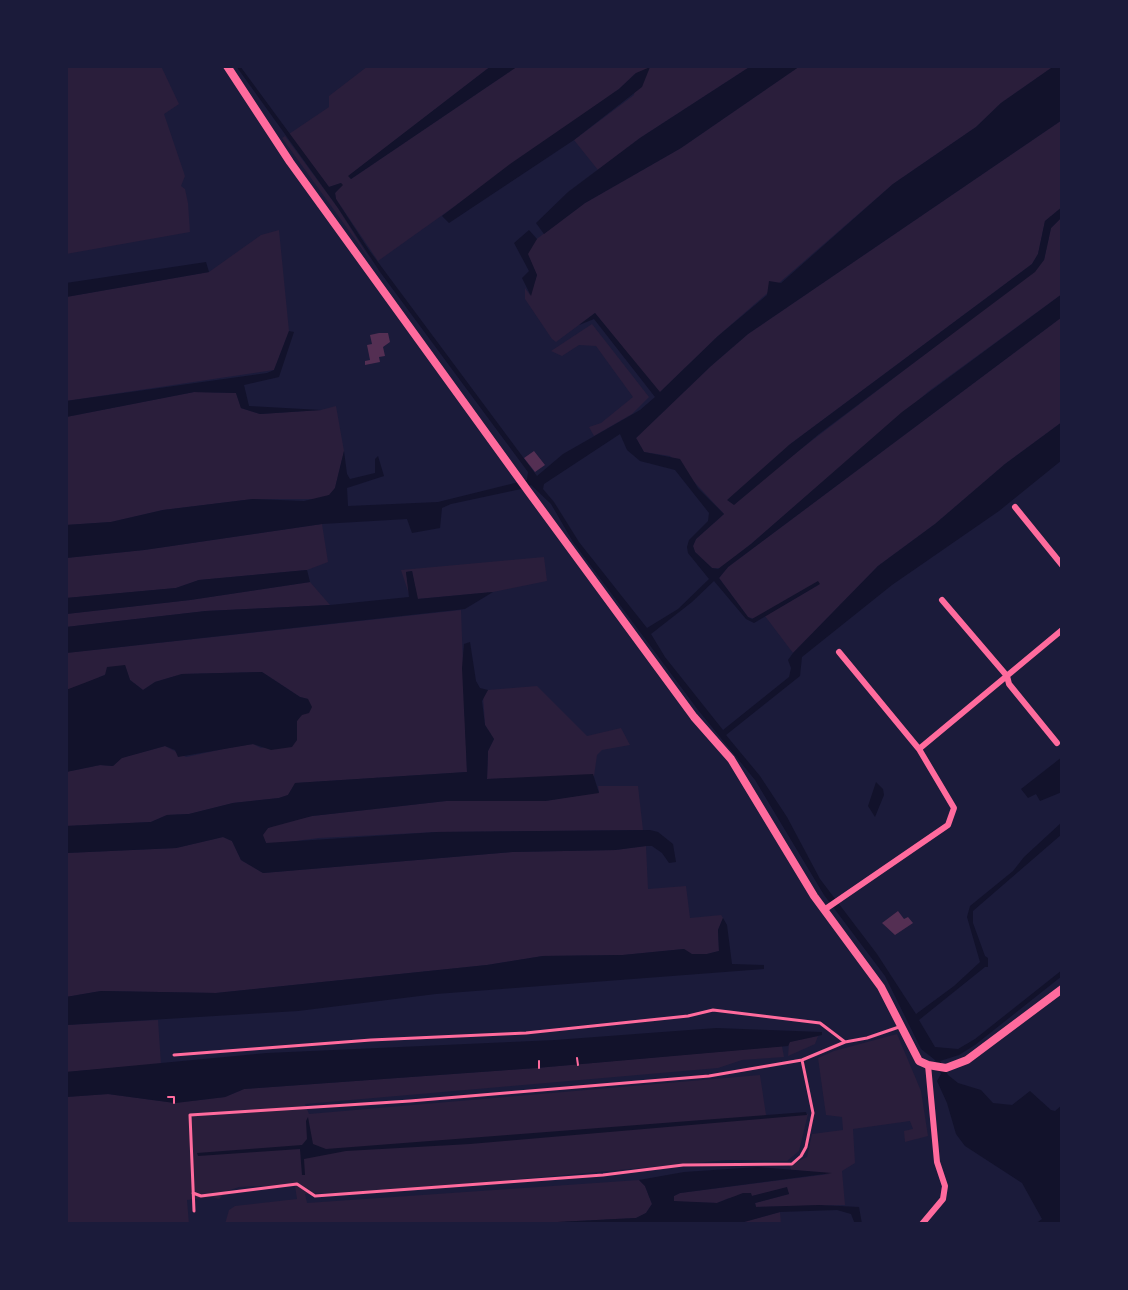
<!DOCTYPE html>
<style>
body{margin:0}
#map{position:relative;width:1128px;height:1290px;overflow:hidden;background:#1b1b3a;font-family:Lora,serif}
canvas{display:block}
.frame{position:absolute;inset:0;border:68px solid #1b1b3a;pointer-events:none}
</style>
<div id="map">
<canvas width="1128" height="1290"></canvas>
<div class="frame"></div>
</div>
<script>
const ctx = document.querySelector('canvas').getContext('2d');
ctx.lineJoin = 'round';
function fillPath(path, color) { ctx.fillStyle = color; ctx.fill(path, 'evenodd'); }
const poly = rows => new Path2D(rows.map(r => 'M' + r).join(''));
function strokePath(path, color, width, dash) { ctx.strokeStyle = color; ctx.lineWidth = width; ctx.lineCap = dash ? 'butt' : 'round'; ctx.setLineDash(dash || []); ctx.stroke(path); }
fillPath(poly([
 [66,66,161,66,179,104,164,114,185,176,181,186,185,189,188,203,190,232,66,254],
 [368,66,491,66,349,176,351,179,518,66,751,66,640,138,598,170,574,140,634,95,636,73,619,89,378,261,336,199,335,193,342,185,341,183,329,187,289,134,329,107,329,96],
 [800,66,1054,66,1001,103,976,127,893,184,718,336,659,393,595,313,556,342,552,339,525,299,525,288,530,295,537,275,527,254,534,241,585,203,681,148],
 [1062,120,1062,207,1045,221,1038,254,1032,264,789,445,780,465,980,312,1044,260,1051,228,1062,217,1062,294,929,391,751,544,721,568,712,568,695,552,693,546,696,539,724,514,670,456,644,452,636,438,711,366,748,334],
 [285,136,338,208,373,264,282,138],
 [279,230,289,331,274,370,66,401,66,297,209,272,261,235],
 [1062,317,1062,422,1005,464,935,524,878,566,793,653,765,616,820,584,755,619,748,617,719,578,728,567],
 [592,324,649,397,632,414,594,436,589,427,601,423,633,397,596,346,579,345,562,356,551,351],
 [194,392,236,393,241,408,260,414,321,410,336,406,344,451,335,488,330,495,319,499,253,499,163,510,111,522,66,525,66,417],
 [322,524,328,562,307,570,199,580,176,588,66,598,66,558,144,550],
 [544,557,547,581,493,592,417,599,412,571,406,572,410,597,401,570],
 [310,582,330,605,206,611,66,627,66,614,190,600],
 [461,610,467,772,296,783,288,795,279,798,233,803,189,814,167,815,151,822,66,826,66,772,100,765,113,766,121,758,165,746,186,757,228,748,253,744,261,748,297,740,297,721,308,699,300,697,262,672,182,674,155,682,143,690,130,680,125,665,83,685,66,690,66,653],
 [537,686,587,736,621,728,630,745,602,750,597,755,594,776,487,779,488,751,494,739,485,725,483,696,488,690],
 [598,786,638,786,643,830,437,832,319,838,273,844,266,843,262,835,268,828,276,824,312,816,446,801,545,801,599,792],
 [223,837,232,841,241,860,263,873,512,852,615,850,646,846,648,889,686,886,690,918,721,915,723,918,718,930,719,951,707,954,691,954,684,949,623,955,543,956,487,965,216,993,101,991,66,997,66,853,176,848],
 [158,1020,161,1064,66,1072,66,1025],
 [897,1034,921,1091,928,1136,905,1142,904,1131,913,1129,910,1121,853,1129,855,1163,842,1171,845,1205,756,1207,755,1203,789,1194,786,1188,752,1196,729,1198,717,1203,674,1202,674,1196,680,1193,829,1174,791,1170,789,1165,807,1157,812,1134,843,1130,842,1117,826,1115,818,1058,834,1051],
 [818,1036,815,1044,788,1056,789,1042],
 [782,1046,784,1057,742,1060,718,1068,305,1104,309,1114,760,1075,766,1115,808,1114,799,1151,787,1161,728,1160,379,1192,305,1194,307,1203,639,1180,645,1186,652,1204,646,1213,636,1218,519,1224,225,1224,229,1210,235,1206,297,1199,295,1186,257,1186,239,1187,227,1191,219,1199,211,1197,187,1200,189,1224,66,1224,66,1097,108,1094,175,1103,225,1097,244,1089,536,1068],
 [780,1212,781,1224,715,1224,744,1222]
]), '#2a1e3b');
fillPath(poly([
 [236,66,240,66,329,187,341,183,343,185,335,193,336,199,369,250,537,476,563,454,640,410,655,397,594,319,579,325,595,313,660,392,718,336,767,295,769,281,781,283,893,184,976,127,1001,103,1054,66,1062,66,1062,120,748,334,711,366,636,438,644,452,680,459,698,488,724,514,696,539,693,546,695,552,712,568,718,569,751,544,902,412,1062,294,1062,317,728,567,719,578,748,617,752,619,818,581,820,584,754,623,746,619,714,581,692,602,651,634,665,657,723,730,789,677,791,668,788,660,793,653,878,566,935,524,1005,464,1062,422,1062,460,999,511,892,585,802,657,800,676,726,735,760,776,787,817,820,879,877,954,916,1014,954,986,980,962,967,917,970,906,1013,871,1024,857,1062,822,1062,834,973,911,973,923,985,956,988,958,988,967,985,967,919,1020,935,1047,958,1049,975,1039,1062,970,1062,976,975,1045,959,1055,940,1061,948,1075,958,1083,981,1090,993,1103,1012,1105,1030,1091,1051,1110,1055,1111,1062,1105,1062,1224,1035,1224,1042,1219,1022,1183,965,1146,956,1134,947,1103,937,1081,941,1074,935,1060,921,1049,885,976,824,895,755,780,698,710,573,542,551,504,531,485,521,489,451,504,442,508,440,528,412,533,407,519,322,524,144,550,66,558,66,525,111,522,163,510,253,499,304,501,329,495,335,488,344,451,347,474,350,479,375,473,375,459,378,456,384,476,347,488,348,506,438,502,527,480,528,472,380,272,338,208],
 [620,434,627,450,640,461,675,470,709,513,708,521,689,540,687,547,688,553,709,579,678,609,647,628,579,542,554,502,543,489,544,484],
 [491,66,518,66,351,179,348,176],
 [751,66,800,66,681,148,585,203,544,234,536,223,568,192,640,138],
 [650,67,642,87,574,140,449,223,442,216,510,164,619,89,636,73],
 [1062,207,1062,217,1051,228,1044,260,1035,272,819,434,734,505,727,500,789,445,1032,264,1038,254,1045,221],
 [529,230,537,239,528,254,537,275,531,296,522,278,529,271,514,243],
 [206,262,209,272,66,297,66,283],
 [289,331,294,332,279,377,244,385,249,406,321,410,260,414,241,408,236,393,194,392,66,417,66,401,267,373,274,370],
 [307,570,310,582,190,600,66,614,66,598,176,588,199,580],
 [412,571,418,599,493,592,465,609,66,653,66,627,206,611,330,605,409,597,406,572],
 [470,642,476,681,480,688,488,690,482,701,485,725,494,739,488,751,487,779,593,774,599,793,545,801,446,801,312,816,268,828,263,835,266,843,437,832,650,830,658,832,673,844,676,862,669,863,662,853,652,846,646,846,615,850,512,852,263,873,241,860,232,841,223,837,176,848,66,853,66,826,151,822,167,815,189,814,233,803,279,798,288,795,295,783,467,772,462,668,464,644],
 [125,665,130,680,143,690,155,682,182,674,262,672,300,697,308,699,312,707,309,713,302,715,297,721,297,740,292,747,271,750,253,744,178,757,175,750,165,746,122,758,113,766,100,765,66,772,66,690,105,675,107,667],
 [1062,757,1062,792,1040,801,1036,794,1028,798,1021,789],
 [876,782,883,789,884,795,875,817,868,806],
 [723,918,727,925,732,964,764,965,764,969,436,994,298,1011,66,1025,66,997,101,991,216,993,487,965,543,956,623,955,684,949,692,954,707,954,719,951,718,930],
 [716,1028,822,1032,822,1035,790,1042,788,1046,536,1068,244,1089,225,1097,175,1103,108,1094,66,1097,66,1072,267,1053,555,1040],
 [806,1112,807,1115,470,1144,346,1151,304,1159,305,1175,302,1175,300,1149,198,1156,197,1153,302,1145,307,1139,306,1121,308,1117,313,1144,326,1149],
 [758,1167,832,1173,680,1193,674,1196,674,1201,717,1203,743,1193,751,1193,752,1196,787,1187,789,1194,755,1203,756,1207,819,1205,859,1207,862,1224,855,1224,851,1214,837,1210,780,1212,744,1222,715,1224,519,1224,636,1218,646,1213,652,1204,645,1186,639,1180,684,1172]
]), '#12122b');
fillPath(poly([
 [379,333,388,333,390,342,383,347,385,356,379,357,380,362,365,365,365,361,370,360,367,345,372,344,370,335],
 [534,451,545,465,535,472,524,458],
 [898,911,904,919,908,917,913,923,895,935,882,923]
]), '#542f53');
strokePath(poly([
 [577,1058,578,1065],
 [539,1061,539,1068],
 [168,1097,174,1097,174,1103]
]), '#ff6b9d', 2);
strokePath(poly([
 [174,1055,371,1040,526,1033,688,1016,713,1010,820,1023,845,1042],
 [193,1193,201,1196,297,1184,315,1196,603,1175,683,1165,792,1164,801,1156,806,1147,813,1113,802,1060],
 [194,1211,190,1115,410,1101,709,1076,802,1060,845,1042,867,1038,899,1027]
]), '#ff6b9d', 3);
strokePath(poly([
 [1015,507,1062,565],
 [942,600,1007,676,1009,684,1057,743],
 [919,749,1062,630],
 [824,910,948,825,954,808,919,749,839,652],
 [922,1224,943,1199,945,1186,937,1162,928,1065]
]), '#ff6b9d', 6);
strokePath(poly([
 [227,66,290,162,528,491,694,717,731,759,814,896,881,987,919,1061,928,1065,946,1068,967,1060,1062,989]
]), '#ff6b9d', 8);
</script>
